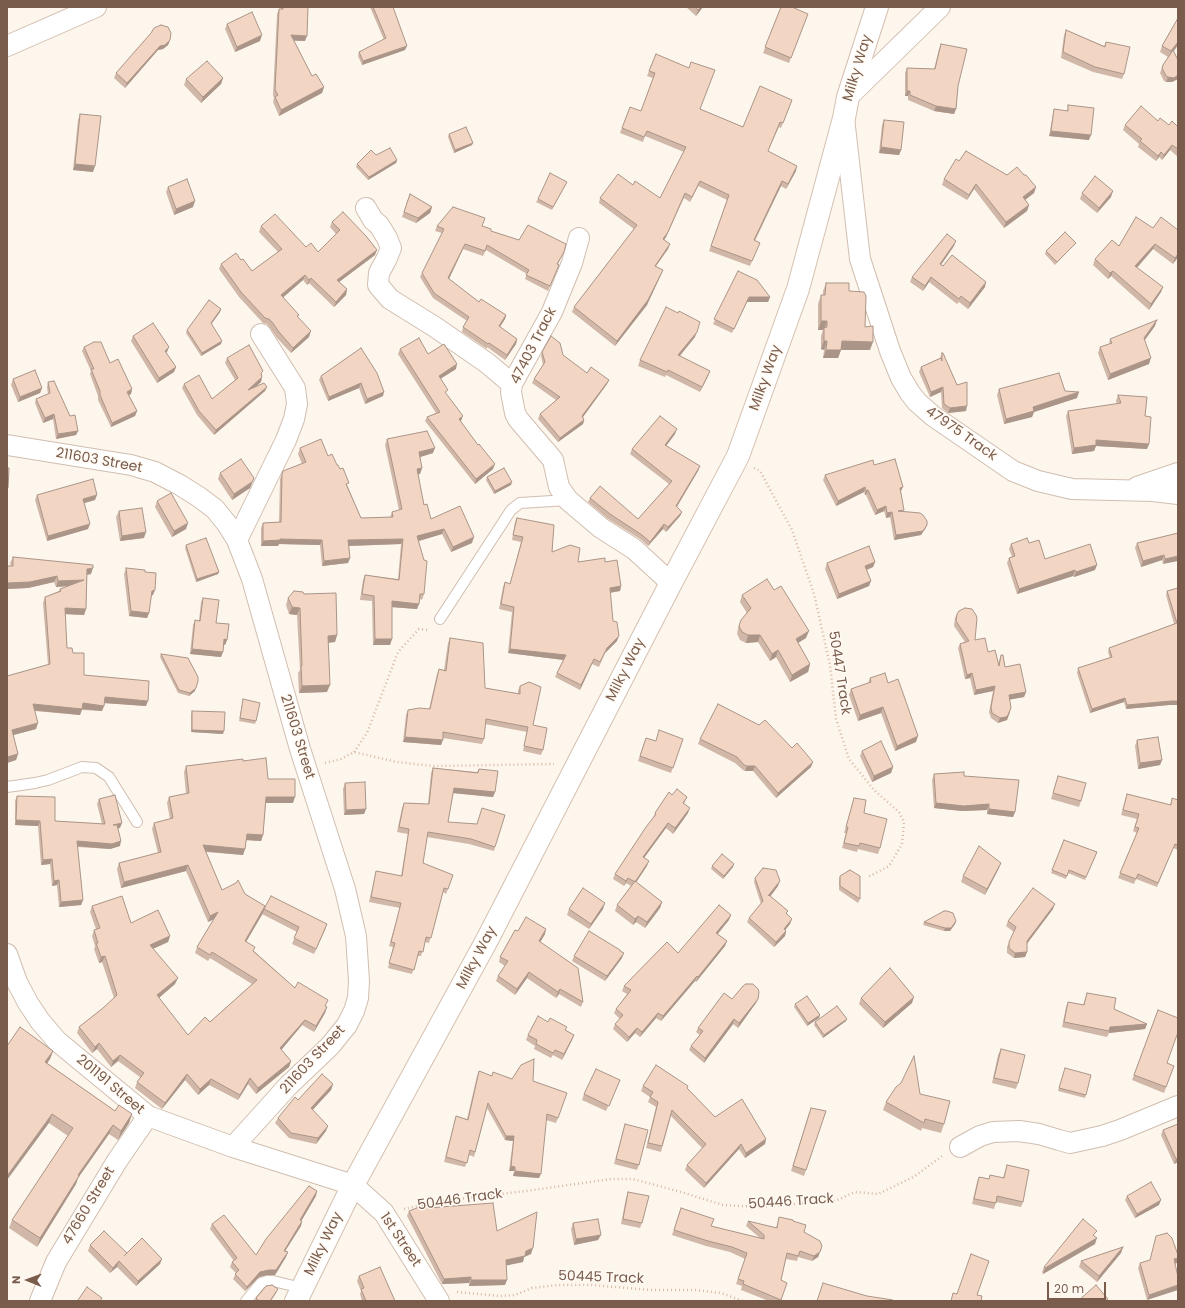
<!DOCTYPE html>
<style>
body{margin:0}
#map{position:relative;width:1185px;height:1308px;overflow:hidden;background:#fdf6ec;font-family:Poppins,sans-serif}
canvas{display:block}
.frame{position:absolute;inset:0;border:8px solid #7a5c4d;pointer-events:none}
.north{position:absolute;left:8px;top:1260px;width:40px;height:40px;-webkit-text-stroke:3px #fffaf3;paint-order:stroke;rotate:271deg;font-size:11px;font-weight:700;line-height:16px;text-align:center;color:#7a5c4d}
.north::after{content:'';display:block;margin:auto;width:14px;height:18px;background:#7a5c4d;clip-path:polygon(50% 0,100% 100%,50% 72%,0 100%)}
.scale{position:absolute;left:1047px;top:1282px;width:59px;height:18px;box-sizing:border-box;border:2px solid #7a5c4d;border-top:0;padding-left:5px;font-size:12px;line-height:14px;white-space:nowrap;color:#7a5c4d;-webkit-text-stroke:3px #fffaf3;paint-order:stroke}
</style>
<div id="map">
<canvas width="1185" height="1308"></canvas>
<div class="frame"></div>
<div class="north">N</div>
<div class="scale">20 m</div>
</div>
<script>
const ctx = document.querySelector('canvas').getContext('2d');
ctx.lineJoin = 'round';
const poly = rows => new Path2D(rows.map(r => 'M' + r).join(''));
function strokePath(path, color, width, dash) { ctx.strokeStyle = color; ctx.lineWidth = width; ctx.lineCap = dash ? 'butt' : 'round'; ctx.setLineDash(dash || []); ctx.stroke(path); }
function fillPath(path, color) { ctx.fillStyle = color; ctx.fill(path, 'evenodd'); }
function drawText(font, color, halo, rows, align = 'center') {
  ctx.font = font + ' Poppins,sans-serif'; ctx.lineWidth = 3; ctx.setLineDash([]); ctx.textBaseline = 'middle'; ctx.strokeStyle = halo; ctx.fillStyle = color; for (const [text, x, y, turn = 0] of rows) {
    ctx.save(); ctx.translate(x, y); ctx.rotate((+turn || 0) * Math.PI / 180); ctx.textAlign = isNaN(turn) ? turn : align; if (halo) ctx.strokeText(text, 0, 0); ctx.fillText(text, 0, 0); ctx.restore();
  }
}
const lane = poly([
 [440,619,511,510,520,503,568,500],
 [7,787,35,783,48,780,82,767,96,768,109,777,137,822],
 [246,1301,261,1283,267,1281,273,1281,302,1288]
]);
const street = poly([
 [7,46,96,7],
 [848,97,940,7],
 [844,118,860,259,890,351,901,378,910,393,917,402,933,416,1013,471,1038,481,1072,489,1153,491,1178,494],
 [366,208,373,220,379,225,387,238,391,248,387,258,379,273,378,285,390,299,435,327,487,363,512,384],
 [579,238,572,263,552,312,512,384,511,392,515,413,518,419,553,460,559,487,568,500,601,528,634,549,671,583],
 [7,445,131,465,155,472,180,485,199,497,215,509,227,524,237,540,252,579,300,749,345,889,356,936,359,981,358,998,354,1011,347,1025,330,1046,288,1086,233,1147],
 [1137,487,1178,473],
 [237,540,286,440,294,419,297,404,295,388,261,334],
 [7,954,17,982,28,1003,40,1021,57,1041,148,1116,233,1147,353,1185,384,1213,439,1301],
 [960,1147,980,1136,993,1132,1019,1131,1039,1134,1059,1140,1070,1143,1102,1136,1120,1130,1178,1106],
 [40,1301,56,1262,117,1161,148,1116]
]);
const secondary = poly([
 [296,1301,353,1185,487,940,671,583,738,456,798,289,844,118,848,97,877,7]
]);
strokePath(lane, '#d1beb0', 12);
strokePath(street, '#d1beb0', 22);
strokePath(secondary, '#d6c0b0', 24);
strokePath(poly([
 [754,468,760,471,792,530,814,594,830,665,836,719,849,759,874,790,899,812,904,822,902,844,889,866,868,877],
 [354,752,367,733,398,652,419,629,429,630],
 [325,763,341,759,354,752,397,762,433,766,554,764],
 [404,1209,441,1201,526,1191,611,1179,633,1179,681,1192,723,1205,758,1207,835,1201,855,1192,878,1194,915,1176,942,1156],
 [457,1292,500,1296,515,1295,532,1288,558,1285,592,1285,650,1290,695,1290,721,1293,743,1301]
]), '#d9b8a5', 2.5, [1, 3]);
strokePath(lane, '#fff', 10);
strokePath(street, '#fff', 20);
strokePath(secondary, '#fff', 22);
fillPath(poly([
 [281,7,308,7,305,41,294,41,312,76,324,87,322,93,279,116,273,102,274,98,273,95,277,14,279,9,281,9],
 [370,7,393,7,405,50,362,65,358,56,359,52,384,40],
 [686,7,703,7,696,16],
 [781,7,808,14,789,63,763,53],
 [1178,18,1178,45,1173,51,1178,60,1178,79,1172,82,1166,82,1164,81,1160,73,1163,65,1168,57,1160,52,1162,46],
 [227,24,260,41,235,52,225,29],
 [1066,30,1104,46,1106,42,1124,74,1122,79,1093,72,1061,58,1064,35],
 [170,40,168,45,163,49,158,50,125,88,114,78,116,73],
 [941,44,958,86,956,109,954,114,934,111,908,100,908,96,905,96,905,73,907,68,934,69,939,49],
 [656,54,700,109,743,127,792,100,781,128,779,127,768,151,796,171,786,189,781,186,755,241,760,243,750,266,709,251,727,200,698,186,690,202,684,198,666,237,664,240,670,244,668,249,656,266,661,275,647,305,615,346,572,312,574,307,634,229,599,203,600,198,633,185,660,198,684,152,645,136,643,142,620,133,630,107,641,111,653,78,647,76],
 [223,78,221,84,201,103,184,85,186,79],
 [1068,105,1089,140,1049,136,1053,114,1054,109,1067,111],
 [80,114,93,172,73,170,78,120],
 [884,120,901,150,899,155,879,153,882,125],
 [1158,121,1169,125,1178,127,1178,157,1170,150,1162,160,1159,157,1156,161,1138,147,1139,144,1123,130,1125,125],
 [449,134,472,145,454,153,448,137],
 [376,155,397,160,396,163,368,180,356,167,357,164],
 [959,161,1007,175,1024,175,1036,187,1034,193,1025,200,1029,205,1027,211,1004,228,974,189,967,200,942,185,944,179],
 [567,182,552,210,536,202,538,199],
 [168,187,193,207,174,215,166,192],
 [1082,193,1111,197,1097,213,1080,199],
 [410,194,432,207,430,213,416,223,402,217],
 [1136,217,1178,257,1173,264,1153,249,1137,268,1163,287,1161,292,1149,310,1111,276,1108,279,1093,265,1095,259,1119,246],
 [332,222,375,255,339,282,347,289,346,295,334,307,309,283,307,285,303,280,283,297,298,317,309,337,291,353,277,338,270,328,267,324,263,323,239,297,219,269,221,264,241,260,252,271,278,252,259,232,261,226,318,252,336,234,330,227],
 [437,226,482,226,491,231,519,240,564,252,558,264,559,265,548,291,525,279,527,274,486,250,483,256,463,249,449,279,479,302,506,315,505,319,500,327,517,339,516,344,505,360,487,347,487,349,462,332,463,327,467,321,433,298,420,277,442,233,435,231],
 [1074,245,1055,265,1045,254,1046,251],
 [954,246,941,265,985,287,968,309,959,302,957,304,929,282,923,291,910,282,912,277],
 [738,271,770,297,768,302,747,302,732,333,713,324],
 [826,283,849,291,865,327,870,350,841,350,838,358,823,358,824,350,821,349,821,336,823,330,818,330,818,304,821,295,823,295,823,291],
 [221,309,220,312,211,324,221,344,201,356,186,333,187,330],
 [1155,326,1144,340,1149,364,1108,380,1098,353,1100,347,1109,344,1110,339],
 [133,336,167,352,166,353,176,367,174,372,157,383,131,341],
 [695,337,680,356,710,371,708,376,700,392,666,375,665,377,638,366,640,360],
 [84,347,110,363,132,389,131,394,129,395,137,411,135,416,111,427,98,400,98,396,90,374,91,371,82,351],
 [361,348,383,396,365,404,359,388,328,401,319,380,321,376],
 [400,349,428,354,456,369,440,379,446,394,461,421,460,422,493,469,475,484,425,421,427,417,436,413,398,354],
 [542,352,563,355,587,373,609,380,607,384,583,417,584,420,583,424,558,442,538,419,540,414,556,400,532,383,534,379,543,365,541,356],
 [942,353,957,385,966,411,948,413,942,408,941,392,930,397,919,372,921,367,940,358],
 [227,358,262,375,261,382,255,387,267,387,265,391,214,435,197,415,182,388,184,384,212,399,235,380,225,363],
 [13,379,42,388,40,393,18,402,11,385],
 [48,382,70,416,78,431,76,435,56,439,53,419,43,423,35,403,36,399,48,394,47,387],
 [999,389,1077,398,1034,412,1032,417,1004,424,997,395],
 [1118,395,1149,444,1147,449,1096,446,1094,451,1072,454,1066,416,1068,411,1117,404,1116,401],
 [675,434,666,446,700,466,698,471,677,507,682,512,680,516,666,532,663,529,648,546,640,539,608,519,588,502,590,498,638,519,669,484,630,454,632,449],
 [387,439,433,453,420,457,422,468,420,474,418,474,424,505,431,519,472,543,451,552,442,534,419,541,424,594,422,600,420,599,419,604,417,609,392,607,392,639,390,645,373,645,372,601,360,600,363,580,365,575,398,579,401,544,349,546,350,558,348,563,322,566,320,545,279,544,278,546,261,546,261,528,263,523,279,522,280,479,282,474,302,464,298,454,300,448,328,456,337,465,348,487,361,518,390,517,392,512,399,510,385,445],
 [874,465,901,491,901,492,903,512,927,525,925,529,921,535,894,540,890,517,886,518,884,511,875,515,866,495,865,495,864,492,836,506,823,480,825,475],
 [220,473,254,478,250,488,232,500,218,479],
 [487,477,511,485,494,494,486,480],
 [37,495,95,500,84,503,88,529,47,541,35,500],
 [157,501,186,529,172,537,155,507],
 [119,511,144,538,120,541,116,517],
 [517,518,552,552,578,562,605,562,621,586,620,591,610,593,613,621,617,641,605,653,599,667,592,664,580,690,555,677,563,660,508,653,512,612,499,609,503,587,505,582,510,584,521,542,512,540,515,522],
 [1178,533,1163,564,1162,560,1141,567,1135,548,1137,543],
 [1029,543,1045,559,1095,570,1074,577,1073,576,1017,594,1007,563,1009,558,1012,557,1009,549,1011,544],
 [186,545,219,572,218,574,196,582,185,548],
 [13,557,91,574,87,575,86,609,84,615,65,614,67,648,73,653,84,675,146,706,105,703,102,711,82,710,80,715,34,711,36,729,13,735,18,754,16,760,7,763,7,676,48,665,43,603,45,597,59,591,60,589,67,586,56,587,54,582,28,588,7,589,7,566,11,566,10,563],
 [875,562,873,567,867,570,869,586,837,599,825,569,827,563],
 [126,568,145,572,153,595,151,596,149,613,147,618,129,616,124,574],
 [1178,588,1178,705,1169,705,1126,709,1124,702,1090,713,1077,673,1078,668,1110,658,1108,652,1109,648,1174,624,1166,595,1167,591],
 [304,594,337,635,335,642,328,643,327,692,299,693,298,673,300,670,297,615,289,614,286,605,288,598],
 [742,595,806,638,798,643,810,664,808,672,790,682,776,657,770,661,758,642,746,643,740,640,737,634,738,628,741,620,747,613,740,602],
 [203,598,216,623,227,640,225,645,224,644,221,657,190,654,193,625,195,620,199,621,201,602],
 [957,614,975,640,988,652,998,664,1001,655,1005,667,1026,692,1024,697,1010,699,1010,713,1007,720,998,723,991,718,989,712,993,691,974,695,970,678,965,679,958,648,960,644,965,642,954,626,955,618],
 [450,638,485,688,518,694,518,691,520,686,533,725,543,750,541,755,523,751,527,732,485,724,484,739,482,744,443,738,441,745,403,742,406,715,408,710,429,709,437,674,439,669,444,670,448,643],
 [161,654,195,691,189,696,178,693,160,657],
 [870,678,888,683,916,742,895,751,881,713,858,721,849,695,851,689,868,683],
 [243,699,256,721,255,724,239,721],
 [192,711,223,734,191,732,191,714],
 [646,738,656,741,683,739,671,773,638,761],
 [700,739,811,767,776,798,753,771,745,771,743,770,735,763,698,744],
 [1137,740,1162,760,1160,765,1138,769,1135,746],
 [862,751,893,767,891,773,872,782,860,756],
 [243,761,268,779,293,803,266,803,263,835,261,841,246,840,245,849,243,855,206,852,222,890,245,894,265,906,327,924,314,954,292,944,297,932,262,914,263,913,246,942,254,951,295,988,327,1007,325,1013,314,1032,302,1025,281,1050,291,1061,289,1067,256,1094,248,1084,238,1100,209,1085,198,1095,185,1080,162,1109,135,1088,137,1082,140,1077,118,1061,111,1067,97,1049,92,1053,77,1033,79,1027,103,1008,114,998,102,962,99,963,94,949,95,946,92,936,94,930,96,929,90,912,92,906,131,923,170,936,168,942,153,949,175,984,159,998,188,1035,210,1022,252,984,210,958,208,961,195,953,197,947,214,919,208,922,186,871,121,888,117,869,119,863,158,853,152,829,154,823,170,819,167,803,169,797,186,794,184,772,186,766],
 [433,768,477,772,479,769,495,792,493,797,453,793,448,822,495,847,494,851,469,844,427,837,423,863,448,889,446,894,443,892,429,943,425,942,421,956,417,956,412,974,388,968,393,947,389,946,400,908,369,902,375,876,376,871,401,876,408,834,397,832,402,808,404,803,428,804,431,773],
 [934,774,1015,812,1013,817,987,814,987,810,962,811,934,808,932,780],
 [1058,776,1081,801,1079,807,1051,799],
 [345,783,366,809,364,814,344,815,343,789],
 [1127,794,1170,805,1172,798,1178,800,1178,850,1173,848,1157,887,1136,879,1134,884,1118,878,1137,833,1133,831,1137,819,1121,815],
 [672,795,687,797,684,804,688,813,673,834,666,828,644,858,647,866,636,882,662,902,660,908,645,928,636,922,633,925,615,911,617,905,631,886,626,883,624,886,613,879,615,874,653,818,655,813],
 [17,796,55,821,102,824,97,804,99,799,120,828,118,828,120,846,110,849,77,847,83,900,81,905,59,907,57,885,52,886,50,864,41,865,38,826,15,825,15,801],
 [854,798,864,813,880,848,878,854,858,849,857,852,842,848,846,833,844,833],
 [1064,840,1097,852,1085,880,1068,873,1066,879,1051,873],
 [712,866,733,867,723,879,711,869],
 [999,868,985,895,961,882,963,876],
 [840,876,860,899,858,903,839,890,839,880],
 [755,878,778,886,770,896,788,911,786,914,790,924,785,930,786,931,785,936,774,947,747,922,749,918,761,904,754,882],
 [569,909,603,909,589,929,567,915],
 [1053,909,1027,944,1027,952,1025,957,1014,958,1007,953,1007,947,1014,932,1006,926,1008,921],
 [729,920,718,934,727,941,725,946,696,982,695,981,661,1021,656,1018,640,1037,635,1033,627,1042,613,1029,615,1024,620,1019,614,1013,616,1009,627,994,622,991,624,986,678,953],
 [956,921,955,924,950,931,944,931,923,925,924,922],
 [518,931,545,934,540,942,583,1002,581,1007,559,994,556,998,527,978,515,995,496,981,498,976,505,966,499,962,500,957],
 [620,951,622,958,605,981,572,961,574,956],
 [1087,993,1114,1009,1147,1024,1145,1029,1109,1033,1107,1037,1062,1027,1066,1007,1068,1002,1083,1005],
 [861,998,912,1003,883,1028,859,1004],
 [732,999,758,999,756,1003,738,1028,733,1024,704,1063,689,1050,691,1046,700,1035,696,1032,698,1028],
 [795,1004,820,1015,819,1018,807,1026,794,1007],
 [1158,1010,1167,1063,1174,1066,1164,1093,1132,1080],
 [846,1021,823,1038,814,1025,815,1022],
 [566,1030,574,1035,572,1040,562,1060,553,1055,551,1058,534,1049,535,1046,526,1040,528,1035],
 [7,1046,53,1051,50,1059,47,1063,115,1111,132,1114,129,1123,118,1140,109,1134,78,1178,76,1184,37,1247,9,1228,12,1220,68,1136,49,1123],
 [1001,1049,1018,1083,1016,1089,992,1083,998,1055],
 [479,1071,492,1076,533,1081,567,1093,556,1123,546,1120,539,1178,513,1176,514,1171,509,1171,513,1141,505,1140,487,1108,474,1157,469,1155,465,1167,444,1162,456,1116,467,1119,477,1076],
 [1064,1071,1086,1095,1085,1098,1058,1091],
 [620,1080,606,1111,582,1100,584,1094],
 [333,1084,331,1090,312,1110,326,1131,316,1144,289,1138,275,1123,278,1118,298,1100],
 [643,1086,687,1088,715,1117,766,1139,765,1144,745,1158,739,1149,704,1188,685,1170,687,1165,702,1148,671,1116,661,1152,646,1148,656,1107,648,1102,650,1097,641,1091],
 [920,1094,944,1124,941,1133,922,1128,921,1131,883,1110,886,1102],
 [826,1111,804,1176,791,1171,809,1113],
 [625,1124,639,1165,637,1170,614,1164],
 [1178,1124,1178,1162,1174,1164,1161,1135,1163,1130],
 [1007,1165,1023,1202,1021,1207,996,1202,994,1209,972,1204,977,1182,979,1177,989,1179,990,1175,1003,1178],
 [628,1192,642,1223,640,1228,621,1224,626,1198],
 [316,1196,301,1220,301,1226,285,1251,288,1252,286,1257,275,1275,267,1275,259,1277,245,1291,233,1279,236,1273,230,1267,232,1262,234,1261,210,1229,212,1224,256,1255],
 [1127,1196,1159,1205,1135,1218,1125,1200],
 [428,1208,497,1231,531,1254,524,1257,523,1262,506,1265,505,1285,469,1286,469,1283,442,1284,407,1216,409,1211],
 [681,1208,711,1226,760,1238,746,1226,748,1221,776,1228,779,1217,793,1221,821,1249,818,1257,812,1261,798,1257,797,1261,786,1259,781,1280,787,1283,780,1301,769,1301,741,1290,742,1286,736,1284,745,1259,730,1252,706,1246,672,1235],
 [573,1223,598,1240,574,1245,571,1229],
 [1095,1236,1095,1244,1043,1274,1042,1272,1044,1267],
 [1156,1236,1177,1263,1175,1264,1147,1300,1138,1268,1140,1263,1150,1260],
 [90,1245,127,1253,160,1264,136,1286,117,1267,110,1273,88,1251],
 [1123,1247,1121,1253,1097,1282,1079,1267,1081,1261],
 [359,1276,395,1301,362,1301,360,1294,361,1291,357,1281],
 [277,1292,271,1301,255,1301,256,1298]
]), '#d1b7a8');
fillPath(poly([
 [701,7,703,7,696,16,698,10],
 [262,35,260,41,235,52,237,47],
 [291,35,307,36,305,41,289,40],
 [170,40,168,45,163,49,158,50,125,88,127,83,160,46],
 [1178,42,1178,45,1169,58,1171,51],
 [407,46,405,50,362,65,363,61],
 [1178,75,1178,79,1172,82,1166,82,1168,77],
 [223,78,221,84,201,103,203,97],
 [324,87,322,93,279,116,281,110],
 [907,91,910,91,908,96,905,96],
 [936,106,956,109,954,114,934,111],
 [1051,131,1091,135,1089,140,1049,136],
 [473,143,472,145,454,153,455,150],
 [1172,145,1170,150,1162,160,1164,155],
 [881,147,901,150,899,155,879,153],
 [1161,152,1159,157,1156,161,1158,156],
 [397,160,396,163,368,180,369,177],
 [75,164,95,166,93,172,73,170],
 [797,166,796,171,786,189,788,184],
 [700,181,698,186,690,202,692,197],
 [782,181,781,186,752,245,754,240],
 [976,184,974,189,967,200,969,195],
 [1036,187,1034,193,1021,203,1023,197],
 [1113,191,1111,197,1097,213,1099,208],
 [685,193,666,237,661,244,663,239],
 [195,201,193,207,174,215,176,209],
 [1029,205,1027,211,1004,228,1006,222],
 [432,207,430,213,416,223,418,218],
 [956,241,954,246,938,269,940,264],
 [465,244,463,249,447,283,448,278],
 [670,244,668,249,653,270,655,266],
 [1155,244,1153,249,1133,272,1135,266],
 [377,250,375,255,335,285,337,280],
 [1178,254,1178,257,1173,264,1175,258],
 [663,270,647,305,615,346,617,341],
 [1113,271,1111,276,1108,279,1110,273],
 [305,275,303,280,279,301,281,295],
 [931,277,929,282,923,291,925,286],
 [311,278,309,283,307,285,309,280],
 [986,282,985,287,968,309,970,303],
 [1163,287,1161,292,1149,310,1151,304],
 [347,289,346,295,334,307,336,302],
 [749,297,770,297,768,302,747,302,732,333],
 [221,309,220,312,210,326,211,323],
 [506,315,505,319,497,331,499,326],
 [1157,320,1155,326,1142,344,1144,338],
 [821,321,827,321,824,330,824,328,823,330,818,330],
 [311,331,309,337,291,353,293,348],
 [697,332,695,337,676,360,678,355],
 [517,339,516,344,505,360,507,355],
 [222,341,221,344,201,356,202,353],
 [824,341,827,341,824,350,821,349],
 [842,341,873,342,870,350,841,350,838,358,823,358,826,350],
 [169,347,167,352,163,355,165,351],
 [1151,358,1149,364,1108,380,1110,374],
 [457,364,456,369,437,381,439,376],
 [176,367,174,372,157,383,159,378],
 [710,371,708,376,700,392,702,387],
 [262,377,261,382,247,395,248,390],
 [609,380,607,384,580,421,582,416],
 [361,383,359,388,328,401,329,397],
 [267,387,265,391,214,435,216,430],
 [943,387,941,392,930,397,931,392],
 [42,388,40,393,18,402,20,397],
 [132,389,131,394,126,396,127,392],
 [384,392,383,396,365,404,367,399],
 [1079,392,1077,398,1034,412,1032,417,1004,424,1006,419,1033,407],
 [967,406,966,411,948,413,950,408],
 [137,411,135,416,111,427,112,423],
 [54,414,53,419,43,423,45,418],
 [463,416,461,421,457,424,459,419],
 [584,420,583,424,558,442,560,438],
 [677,429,675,434,663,450,665,445],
 [78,431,76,435,56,439,58,434],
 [1096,440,1149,444,1147,449,1096,446,1094,451,1072,454,1074,448],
 [435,448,433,453,417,458,419,452],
 [495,464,493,469,475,484,476,479],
 [700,466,698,471,674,511,676,506],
 [422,468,420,474,415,475,417,469],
 [254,478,250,488,232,500,234,494],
 [512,482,511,485,494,494,495,491],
 [865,487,864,492,836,506,838,501],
 [903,487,901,491,898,492,900,488],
 [868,490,866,495,865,495,866,491],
 [97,495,95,500,81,504,83,499],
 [886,506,884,511,875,515,877,510],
 [682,512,680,516,666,532,668,527],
 [892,512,890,517,886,518,887,513],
 [188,523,186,529,172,537,174,531],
 [90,524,88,529,47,541,48,536],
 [664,524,663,529,648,546,650,542],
 [927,525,925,529,921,535,894,540,896,535],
 [444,529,442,534,415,542,417,536],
 [146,532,144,538,120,541,122,536],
 [474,537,472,543,451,552,453,547],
 [280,539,322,540,320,545,279,544,278,546,261,546,263,541],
 [403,539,401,544,346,546,348,540],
 [1164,555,1162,560,1141,567,1143,561],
 [1178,556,1178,561,1163,564,1165,559],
 [350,558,348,563,322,566,324,561],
 [875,562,873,567,863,571,865,566],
 [1097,565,1095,570,1074,577,1076,572],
 [93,568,91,574,84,575,87,569],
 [1075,570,1073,576,1017,594,1019,589],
 [219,572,218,574,196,582,197,579],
 [57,576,54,582,28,588,7,589,7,583],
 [84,580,82,585,56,587,58,581],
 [871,581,869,586,837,599,839,594],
 [621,586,620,591,608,593,610,588],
 [155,590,153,595,150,596,152,591],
 [392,601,419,604,417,609,390,607],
 [292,607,300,608,297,615,289,614],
 [65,608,86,609,84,615,63,614],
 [131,611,149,613,147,618,129,616],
 [809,631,806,638,793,646,796,639],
 [337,635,335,642,325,643,328,636],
 [748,635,760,635,758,642,746,643],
 [619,636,617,641,605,653,599,667,607,648],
 [224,639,227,640,225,645,223,644],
 [375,639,392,639,390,645,373,645],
 [192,649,223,652,221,657,190,654],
 [510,649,566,655,564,660,508,653],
 [778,650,776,657,770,661,772,654],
 [594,659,592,664,580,690,581,685],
 [810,664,808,672,790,682,792,675],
 [972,673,970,678,965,679,967,675],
 [330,685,327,692,299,693,302,686],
 [995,686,993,691,974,695,976,690],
 [196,688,195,691,189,696,190,693],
 [1026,692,1024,697,1008,700,1009,695],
 [105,697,148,701,146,706,103,703],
 [1125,698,1124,702,1090,713,1092,709],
 [1171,701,1178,701,1178,705,1169,705,1126,709,1127,705],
 [83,703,104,706,102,711,82,709,80,715,30,710,33,704],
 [883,707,881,713,858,721,860,715],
 [1011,708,1007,720,998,723,1000,718],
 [38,723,36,729,10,736,12,730],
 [192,730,224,731,223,734,191,732],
 [918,736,916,742,895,751,897,746],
 [405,737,443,740,441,745,403,742],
 [18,754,16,760,7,763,7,757],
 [1162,760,1160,765,1138,769,1140,763],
 [813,762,811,767,776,798,778,793],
 [747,766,755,766,753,771,745,771],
 [893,767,891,773,872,782,874,776],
 [454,788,495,792,493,797,452,793],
 [266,797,295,797,293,803,264,803],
 [936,803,989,804,987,810,962,811,934,808],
 [690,808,688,813,673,834,675,828],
 [366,809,364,814,344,815,346,810],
 [989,809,1015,812,1013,817,987,814],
 [16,820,40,821,38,826,15,825],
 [122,823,120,828,111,830,113,825],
 [668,823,666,828,641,862,643,857],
 [247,834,263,835,261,841,245,840],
 [77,841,121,841,120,846,110,849,75,846],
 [203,845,245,849,243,855,201,851],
 [52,859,50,864,41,865,43,860],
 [649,861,647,866,633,887,635,882],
 [1001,863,999,868,985,895,987,889],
 [734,864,733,867,723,879,724,876],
 [188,865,186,871,121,888,124,882],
 [628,878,626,883,624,886,626,881],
 [59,880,57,885,52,886,54,881],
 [780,881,778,886,767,901,768,896],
 [83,900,81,905,59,907,61,902],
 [662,902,660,908,645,928,647,922],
 [605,903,603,909,589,929,591,924],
 [1055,904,1053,909,1025,946,1027,941],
 [265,906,263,913,243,947,245,941],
 [218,912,216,918,208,922,210,916],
 [731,915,729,920,714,938,716,933],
 [638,916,636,922,633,925,635,919],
 [792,919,790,924,782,934,784,929],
 [956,921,955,924,950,931,944,931,945,928],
 [327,924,325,930,314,954,316,949],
 [546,929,545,934,538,946,539,941],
 [786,931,785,936,774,947,776,942],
 [170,936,168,942,148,951,150,945],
 [727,941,725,946,696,982,698,977],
 [1027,952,1025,957,1014,958,1015,953],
 [624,953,622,958,605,981,607,976],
 [105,956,102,962,99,963,101,957],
 [529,972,527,978,515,995,517,989],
 [697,976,695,981,661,1021,663,1016],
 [178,978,175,984,155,1001,157,995],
 [560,989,559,994,556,998,558,992],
 [914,997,912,1003,883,1028,885,1022],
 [758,999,756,1003,738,1028,739,1023],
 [327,1007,325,1013,314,1032,316,1026],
 [658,1013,656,1018,640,1037,642,1032],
 [820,1015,819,1018,807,1026,808,1023],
 [734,1019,733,1024,704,1063,705,1058],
 [847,1019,846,1021,823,1038,824,1035],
 [305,1020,302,1025,278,1054,280,1048],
 [1147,1024,1145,1029,1109,1033,1110,1027],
 [637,1028,635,1033,627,1042,629,1037],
 [574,1035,572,1040,562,1060,564,1054],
 [99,1043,97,1049,92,1053,95,1047],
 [53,1051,50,1059,42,1071,45,1062],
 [120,1055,118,1061,111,1067,113,1061],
 [291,1061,289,1067,256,1094,258,1088],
 [187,1074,185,1080,162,1109,165,1103],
 [250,1078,248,1084,238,1100,240,1095],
 [211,1079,209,1085,198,1095,200,1089],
 [333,1084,331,1090,309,1114,311,1108],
 [52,1114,49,1123,7,1180,7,1176],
 [132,1114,129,1123,118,1140,121,1131],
 [113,1125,109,1134,78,1178,76,1184,37,1247,40,1238,78,1175],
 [328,1126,326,1131,316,1144,318,1138],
 [506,1136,514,1136,513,1141,505,1140],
 [766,1139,765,1144,745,1158,746,1153],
 [741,1144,739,1149,704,1188,706,1183],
 [1178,1158,1178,1162,1174,1164,1176,1159],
 [511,1166,515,1167,514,1171,509,1171],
 [515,1171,541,1174,539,1178,513,1176],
 [317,1191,316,1196,299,1225,300,1220],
 [1161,1200,1159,1205,1135,1218,1137,1214],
 [302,1221,301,1226,282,1256,284,1251],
 [601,1235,598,1240,574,1245,576,1239],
 [1097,1238,1095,1244,1043,1274,1045,1268],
 [1123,1247,1121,1253,1097,1282,1099,1276],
 [533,1248,531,1254,524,1257,523,1262,504,1266,506,1260],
 [821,1249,818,1257,812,1261,814,1256],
 [288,1252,286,1257,275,1275,267,1275,259,1277,245,1291,247,1287,260,1272],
 [1178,1258,1177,1263,1172,1264,1174,1259],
 [162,1259,160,1264,136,1286,138,1281],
 [119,1261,117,1267,110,1273,113,1268],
 [471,1277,469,1283,442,1284,444,1279],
 [471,1280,507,1280,505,1285,469,1286],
 [1178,1285,1178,1290,1147,1300,1149,1295]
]), '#aa9588');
const building = poly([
 [283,7,308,7,307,36,291,35,312,76,316,74,324,87,281,110,275,97,278,95,275,90,279,9,283,9,283,7],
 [373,7,393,7,407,46,363,61,359,52,386,38,373,7],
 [695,7,701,7,698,10,695,7],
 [781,7,792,7,808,14,791,58,765,47,781,7],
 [252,12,262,35,237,47,227,24,252,12],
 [1178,18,1178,42,1171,51,1162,46,1178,18],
 [161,25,168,27,171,33,170,40,165,45,160,46,127,83,116,73,151,33,154,28,161,25],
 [1066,30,1105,47,1106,42,1130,47,1124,74,1095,67,1063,52,1066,30],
 [941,44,967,49,958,86,956,109,936,106,910,95,910,91,907,91,907,68,935,69,941,44],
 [1173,50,1178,60,1178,75,1174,78,1168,77,1166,76,1162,68,1163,65,1173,50],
 [656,54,689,68,691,62,715,70,700,109,743,127,760,86,792,100,783,123,780,122,768,151,797,166,788,184,782,181,754,240,760,243,752,261,711,246,729,195,700,181,692,197,685,193,668,232,663,239,670,244,655,266,663,270,648,300,617,341,574,307,637,225,600,198,618,174,633,185,635,181,660,198,686,147,647,131,644,137,622,128,630,107,641,111,655,73,649,71,656,54],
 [207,61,223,78,203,97,186,79,207,61],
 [1068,105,1094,108,1091,135,1051,131,1054,109,1068,111,1068,105],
 [1141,106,1158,121,1160,118,1169,125,1172,121,1178,127,1178,149,1172,145,1164,155,1161,152,1158,156,1140,141,1142,139,1125,125,1141,106],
 [80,114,101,116,95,166,75,164,80,114],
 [884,120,904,122,901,150,881,147,884,120],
 [466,127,473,143,455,150,449,134,466,127],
 [390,148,397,160,369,177,357,164,371,150,376,155,390,148],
 [966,151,1007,175,1017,167,1024,175,1026,175,1036,187,1023,197,1029,205,1006,222,976,184,969,195,944,179,956,159,959,161,966,151],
 [550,173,567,182,553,207,538,199,550,173],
 [1095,176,1113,191,1099,208,1082,193,1095,176],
 [187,179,195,201,176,209,168,187,187,179],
 [410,194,432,207,418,218,404,212,410,194],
 [453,207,485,218,482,226,491,229,491,231,519,240,528,225,566,244,564,252,557,264,559,265,550,286,526,275,529,270,487,245,485,251,465,244,448,278,479,302,481,299,506,315,499,326,517,339,507,355,489,343,488,344,463,327,469,317,434,293,422,273,444,229,437,226,453,207],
 [343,212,366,236,377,250,337,280,347,289,336,302,311,278,309,280,305,275,281,295,299,315,297,316,311,331,293,348,279,332,272,322,269,319,265,318,241,292,221,264,236,253,241,260,243,259,252,271,282,249,261,226,275,214,306,247,311,243,318,252,340,230,332,222,343,212],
 [1136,217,1153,228,1161,217,1178,230,1178,254,1175,258,1155,244,1135,266,1163,287,1151,304,1113,271,1110,273,1095,259,1112,240,1119,246,1136,217],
 [1065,232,1076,243,1057,262,1046,251,1065,232],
 [947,234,956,241,940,264,943,266,952,255,986,282,970,303,961,296,959,299,931,277,925,286,912,277,947,234],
 [738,271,757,280,770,297,749,297,734,329,714,319,738,271],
 [826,283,849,283,849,291,864,292,866,296,865,327,873,326,873,342,842,341,841,350,826,350,827,341,824,341,824,328,827,327,827,321,821,321,821,295,825,295,826,283],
 [209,300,221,309,211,323,222,341,202,353,187,330,209,300],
 [666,307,678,313,679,311,700,322,697,332,678,355,710,371,702,387,668,370,667,372,640,360,666,307],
 [1157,320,1144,338,1151,358,1110,374,1100,347,1112,343,1110,339,1157,320],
 [153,323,169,347,165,351,176,367,159,378,133,336,153,323],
 [551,336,560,343,563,355,587,373,591,367,609,380,582,416,584,420,560,438,540,414,560,397,534,379,545,362,542,352,551,336],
 [419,338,428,354,444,344,457,364,439,376,448,390,445,392,463,416,459,419,478,445,479,444,495,464,476,479,427,417,440,412,400,349,419,338],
 [94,342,101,342,110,363,118,359,132,389,127,392,137,411,112,423,100,395,100,391,91,369,94,369,84,347,94,342],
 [249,345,263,371,261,373,262,377,248,390,264,383,267,387,216,430,199,411,184,384,199,375,212,399,238,378,227,358,249,345],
 [361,348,377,373,384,392,367,399,361,383,329,397,321,376,361,348],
 [942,353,943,353,957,385,967,382,967,406,950,408,944,404,943,387,931,392,921,367,941,358,942,361,942,353],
 [35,370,42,388,20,397,13,379,35,370],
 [1059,373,1065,391,1079,392,1033,407,1034,411,1006,419,999,389,1059,373],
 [54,381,70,416,75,415,78,431,58,434,54,414,45,418,36,399,50,393,48,382,54,381],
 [1118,395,1147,397,1145,416,1151,417,1149,444,1096,440,1096,445,1074,448,1068,411,1121,403,1118,395],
 [660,416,677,429,665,445,700,466,676,506,682,512,668,527,664,524,650,542,642,535,610,514,590,498,600,486,638,519,672,481,632,449,660,416],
 [427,431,435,448,419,452,422,468,417,469,424,505,427,504,431,519,460,506,474,537,453,547,444,529,417,536,424,560,427,561,424,594,420,594,419,604,392,601,392,639,375,639,374,596,362,594,365,575,399,580,403,539,348,540,350,558,324,561,322,540,280,539,280,540,263,541,263,523,281,522,282,474,283,471,306,462,300,448,321,439,328,456,332,454,337,465,338,465,340,469,343,468,349,483,346,484,361,518,393,517,392,512,402,509,387,439,427,431],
 [241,459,254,478,252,482,234,494,220,473,241,459],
 [895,459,903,487,900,488,904,510,898,511,920,513,923,515,927,521,927,525,923,531,896,535,892,512,887,513,886,506,877,510,868,490,866,491,865,487,838,501,825,475,873,460,874,465,895,459],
 [7,468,9,468,8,488,7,488,7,468],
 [504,468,512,482,495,491,487,477,504,468],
 [93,479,97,495,83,499,90,524,48,536,37,495,93,479],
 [171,493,188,523,174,531,157,501,171,493],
 [142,508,146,532,122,536,119,511,142,508],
 [517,518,554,525,552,552,570,545,580,548,578,562,605,558,605,562,617,560,621,586,610,588,613,621,617,622,619,636,607,648,600,662,594,659,581,685,557,673,566,655,510,649,514,607,501,604,505,582,510,584,523,537,513,535,517,518],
 [1178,533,1178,556,1165,559,1164,555,1143,561,1137,543,1178,533],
 [206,538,219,572,197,579,186,545,206,538],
 [1027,538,1029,543,1039,540,1045,559,1090,544,1097,565,1076,572,1075,570,1019,589,1009,558,1015,556,1011,544,1027,538],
 [869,546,875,562,865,566,871,581,839,594,827,563,869,546],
 [13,557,93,565,93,568,87,569,86,609,65,608,67,648,72,648,73,653,84,653,84,675,149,681,148,701,105,697,104,706,83,703,82,709,33,704,38,723,12,730,18,754,7,757,7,676,50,664,45,597,61,591,60,589,84,580,58,581,57,576,30,582,7,583,7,566,13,566,13,557],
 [126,568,145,570,145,572,156,573,155,590,152,591,149,613,131,611,126,568],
 [767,579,774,590,781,586,809,631,796,639,810,664,792,675,778,650,772,654,760,635,748,635,742,632,739,626,741,620,751,608,742,595,767,579],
 [1178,588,1178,701,1171,701,1127,705,1125,698,1092,709,1078,668,1112,657,1109,648,1177,623,1167,591,1178,588],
 [294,591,303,592,304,594,336,593,337,635,328,636,330,685,302,686,301,666,302,666,300,608,292,607,288,598,294,591],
 [203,598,219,600,216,623,229,624,227,640,224,639,223,652,192,649,195,620,200,621,203,598],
 [965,608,972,609,976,615,977,618,975,640,985,638,988,652,995,650,999,666,1001,655,1003,655,1005,667,1020,664,1026,692,1009,695,1011,708,1008,715,1006,717,1000,718,992,713,991,707,995,686,976,690,972,673,967,675,960,644,969,641,956,621,957,614,959,611,965,608],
 [450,638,483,643,485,688,520,694,520,686,529,682,541,687,533,725,547,728,543,750,524,746,528,727,486,719,484,739,443,732,443,740,405,737,408,710,419,708,430,709,439,669,446,671,450,638],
 [161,654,188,658,198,677,198,681,196,688,190,693,179,690,161,654],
 [885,673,888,683,898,679,918,736,897,746,883,707,860,715,851,689,871,682,870,678,885,673],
 [243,699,260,703,256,721,240,718,243,699],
 [718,704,759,725,765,720,792,748,797,743,813,762,778,793,755,766,747,766,744,765,737,757,700,739,718,704],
 [192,711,225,712,224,731,192,730,192,711],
 [659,730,683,739,673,768,640,756,646,738,656,741,659,730],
 [1158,737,1162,760,1140,763,1137,740,1158,737],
 [881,741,893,767,874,776,862,751,881,741],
 [266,758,268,779,295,779,295,797,266,797,263,835,247,834,245,849,203,845,222,890,236,883,238,880,245,894,265,906,245,941,255,947,253,951,295,988,298,982,328,1000,325,1006,327,1007,316,1026,305,1020,280,1048,291,1061,258,1088,250,1078,240,1095,211,1079,200,1089,187,1074,165,1103,137,1082,144,1073,120,1055,113,1061,99,1043,95,1047,79,1027,103,1008,117,995,105,956,101,957,96,943,98,943,94,930,100,928,92,906,122,896,131,923,158,910,170,936,150,945,178,978,157,995,188,1035,205,1017,210,1022,257,980,212,952,210,955,197,947,218,912,210,916,188,865,124,882,119,863,161,852,154,823,173,818,169,797,189,793,186,766,243,759,243,761,266,758],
 [433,768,478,773,479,769,498,771,495,792,454,788,448,822,477,824,482,808,505,815,495,847,471,839,428,832,423,863,453,875,448,889,444,888,431,938,426,937,423,952,419,951,414,970,389,963,395,943,391,942,401,903,371,897,376,871,402,876,409,829,399,827,404,803,429,804,433,768],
 [964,772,964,776,1019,780,1015,812,989,809,989,804,964,806,936,803,934,774,964,772],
 [1058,776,1086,783,1081,801,1053,793,1058,776],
 [365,782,366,809,346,810,345,783,365,782],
 [677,789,687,797,683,803,690,808,675,828,668,823,643,857,649,861,635,882,628,878,626,881,615,874,646,827,656,814,655,813,669,792,672,795,677,789],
 [1127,794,1171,805,1172,798,1178,800,1178,845,1175,844,1158,883,1138,874,1136,879,1120,873,1139,828,1135,827,1139,814,1123,810,1127,794],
 [115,795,122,823,113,825,117,825,121,841,112,844,77,841,83,900,61,902,59,880,54,881,52,859,43,860,40,821,16,820,17,796,55,797,55,821,105,824,99,799,115,795],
 [854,798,866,800,864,813,887,819,880,848,860,843,859,846,844,843,848,827,846,827,854,798],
 [1064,840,1097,852,1086,877,1069,870,1067,876,1052,870,1064,840],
 [979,846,1001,863,987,889,963,876,979,846],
 [722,854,734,864,724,876,712,866,722,854],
 [763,868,776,870,780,881,768,896,769,895,788,911,786,913,792,919,784,929,786,931,776,942,749,918,763,901,755,878,763,868],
 [850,870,860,876,860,899,840,886,840,876,850,870],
 [635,881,662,902,647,922,638,916,635,919,617,905,635,881],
 [583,888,605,903,591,924,569,909,583,888],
 [1033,888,1055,904,1027,941,1027,952,1015,953,1009,948,1009,942,1016,927,1008,921,1033,888],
 [271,896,327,924,316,949,294,938,299,927,264,909,271,896],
 [719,905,731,915,716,933,727,941,698,977,697,976,663,1016,658,1013,642,1032,637,1028,629,1037,615,1024,623,1015,616,1009,631,990,624,986,667,942,678,953,719,905],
 [944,911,947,911,953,913,956,921,951,928,945,928,924,922,944,911],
 [526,917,546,929,539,941,578,968,583,1002,560,989,558,992,529,972,517,989,498,976,508,961,500,957,515,930,518,931,526,917],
 [589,931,620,950,620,951,624,953,607,976,574,956,589,931],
 [890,968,914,997,885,1022,861,998,890,968],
 [746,984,753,984,758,989,759,992,758,999,739,1023,734,1019,705,1058,691,1046,703,1031,698,1028,724,993,732,999,743,986,746,984],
 [1087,993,1116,998,1114,1009,1147,1024,1110,1027,1109,1031,1064,1022,1068,1002,1084,1005,1087,993],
 [807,996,820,1015,808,1023,795,1004,807,996],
 [837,1006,847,1019,824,1035,815,1022,837,1006],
 [1158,1010,1178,1018,1178,1032,1167,1063,1174,1066,1166,1087,1134,1075,1158,1010],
 [538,1016,548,1022,550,1018,567,1027,565,1030,574,1035,564,1054,555,1050,553,1053,536,1044,537,1040,528,1035,538,1016],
 [20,1027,53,1051,45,1062,115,1111,119,1105,132,1114,121,1131,113,1125,78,1175,79,1176,40,1238,12,1220,73,1128,52,1114,7,1176,7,1046,20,1027],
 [1001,1049,1025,1055,1018,1083,994,1078,1001,1049],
 [914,1056,920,1094,950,1101,944,1124,925,1119,924,1123,886,1102,896,1087,901,1083,914,1056],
 [534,1059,533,1081,567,1093,558,1118,547,1114,541,1174,515,1171,515,1167,511,1166,514,1136,506,1136,488,1103,475,1152,470,1150,467,1163,446,1157,456,1116,468,1120,479,1071,492,1076,493,1072,512,1079,521,1065,534,1059],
 [656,1065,688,1086,687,1088,715,1117,742,1099,766,1139,746,1153,741,1144,706,1183,687,1165,706,1144,672,1110,662,1146,648,1143,658,1102,650,1097,653,1092,643,1086,656,1065],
 [1065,1068,1091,1075,1086,1095,1059,1088,1065,1068],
 [596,1069,620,1080,609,1106,584,1094,596,1069],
 [322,1074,333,1084,311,1108,328,1126,318,1138,291,1133,278,1118,295,1097,298,1100,322,1074],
 [811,1108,826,1111,806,1170,793,1166,811,1108],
 [625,1124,648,1130,639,1165,616,1159,625,1124],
 [1178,1124,1178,1158,1176,1159,1163,1130,1178,1124],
 [1007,1165,1029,1170,1023,1202,997,1196,996,1203,974,1199,979,1177,989,1179,990,1175,1004,1178,1007,1165],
 [1151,1182,1161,1200,1137,1214,1127,1196,1151,1182],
 [309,1186,317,1191,300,1220,302,1221,284,1251,288,1252,276,1270,269,1270,260,1272,247,1287,235,1274,239,1270,232,1262,237,1258,212,1224,224,1215,256,1255,266,1239,309,1186],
 [628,1192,649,1196,642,1223,623,1219,628,1192],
 [493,1203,497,1231,537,1212,533,1248,526,1251,525,1256,506,1260,507,1280,471,1280,471,1277,444,1279,409,1211,427,1204,428,1208,493,1203],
 [681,1208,714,1219,711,1226,764,1239,764,1235,748,1221,777,1228,779,1217,793,1220,793,1221,806,1225,804,1232,820,1241,822,1246,820,1252,814,1256,800,1251,798,1256,787,1253,781,1280,787,1283,781,1300,743,1284,744,1281,738,1279,747,1253,732,1247,708,1241,674,1230,681,1208],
 [598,1219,601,1235,576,1239,573,1223,598,1219],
 [1083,1219,1097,1231,1093,1235,1097,1238,1045,1268,1044,1267,1083,1219],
 [104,1231,127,1253,124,1256,142,1238,162,1259,138,1281,119,1261,113,1268,90,1245,104,1231],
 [1167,1233,1172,1238,1178,1255,1178,1258,1174,1259,1178,1277,1178,1285,1149,1295,1140,1263,1150,1260,1156,1236,1167,1233],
 [1123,1247,1099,1276,1081,1261,1123,1247],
 [971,1254,989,1261,977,1295,982,1296,981,1301,951,1301,953,1293,957,1294,971,1254],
 [380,1267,395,1301,366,1301,361,1289,364,1288,359,1276,380,1267],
 [823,1283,867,1296,893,1300,892,1301,817,1301,823,1283],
 [272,1285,278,1289,270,1301,259,1301,256,1298,266,1286,272,1285],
 [1096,1285,1108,1299,1105,1301,1106,1301,1078,1301,1096,1285],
 [87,1287,102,1298,100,1301,79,1301,78,1300,87,1287]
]);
fillPath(building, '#f3d5c3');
strokePath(building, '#aa9588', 1);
drawText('14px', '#7a5c4d', '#fffaf3', [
 ["Milky Way",858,68,-73],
 ["47403 Track",534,346,-63],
 ["Milky Way",766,378,-70],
 ["47975 Track",961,434,35],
 ["211603 Street",99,461,10],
 ["Milky Way",626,670,-63],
 ["50447 Track",839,673,81],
 ["211603 Street",297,737,73],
 ["Milky Way",477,958,-62],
 ["211603 Street",313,1060,-47],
 ["201191 Street",110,1085,40],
 ["50446 Track",460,1200,-8],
 ["50446 Track",791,1202,-4],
 ["47660 Street",89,1206,-59],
 ["1st Street",400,1240,56],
 ["Milky Way",324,1244,-64],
 ["50445 Track",601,1278,2]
]);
</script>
